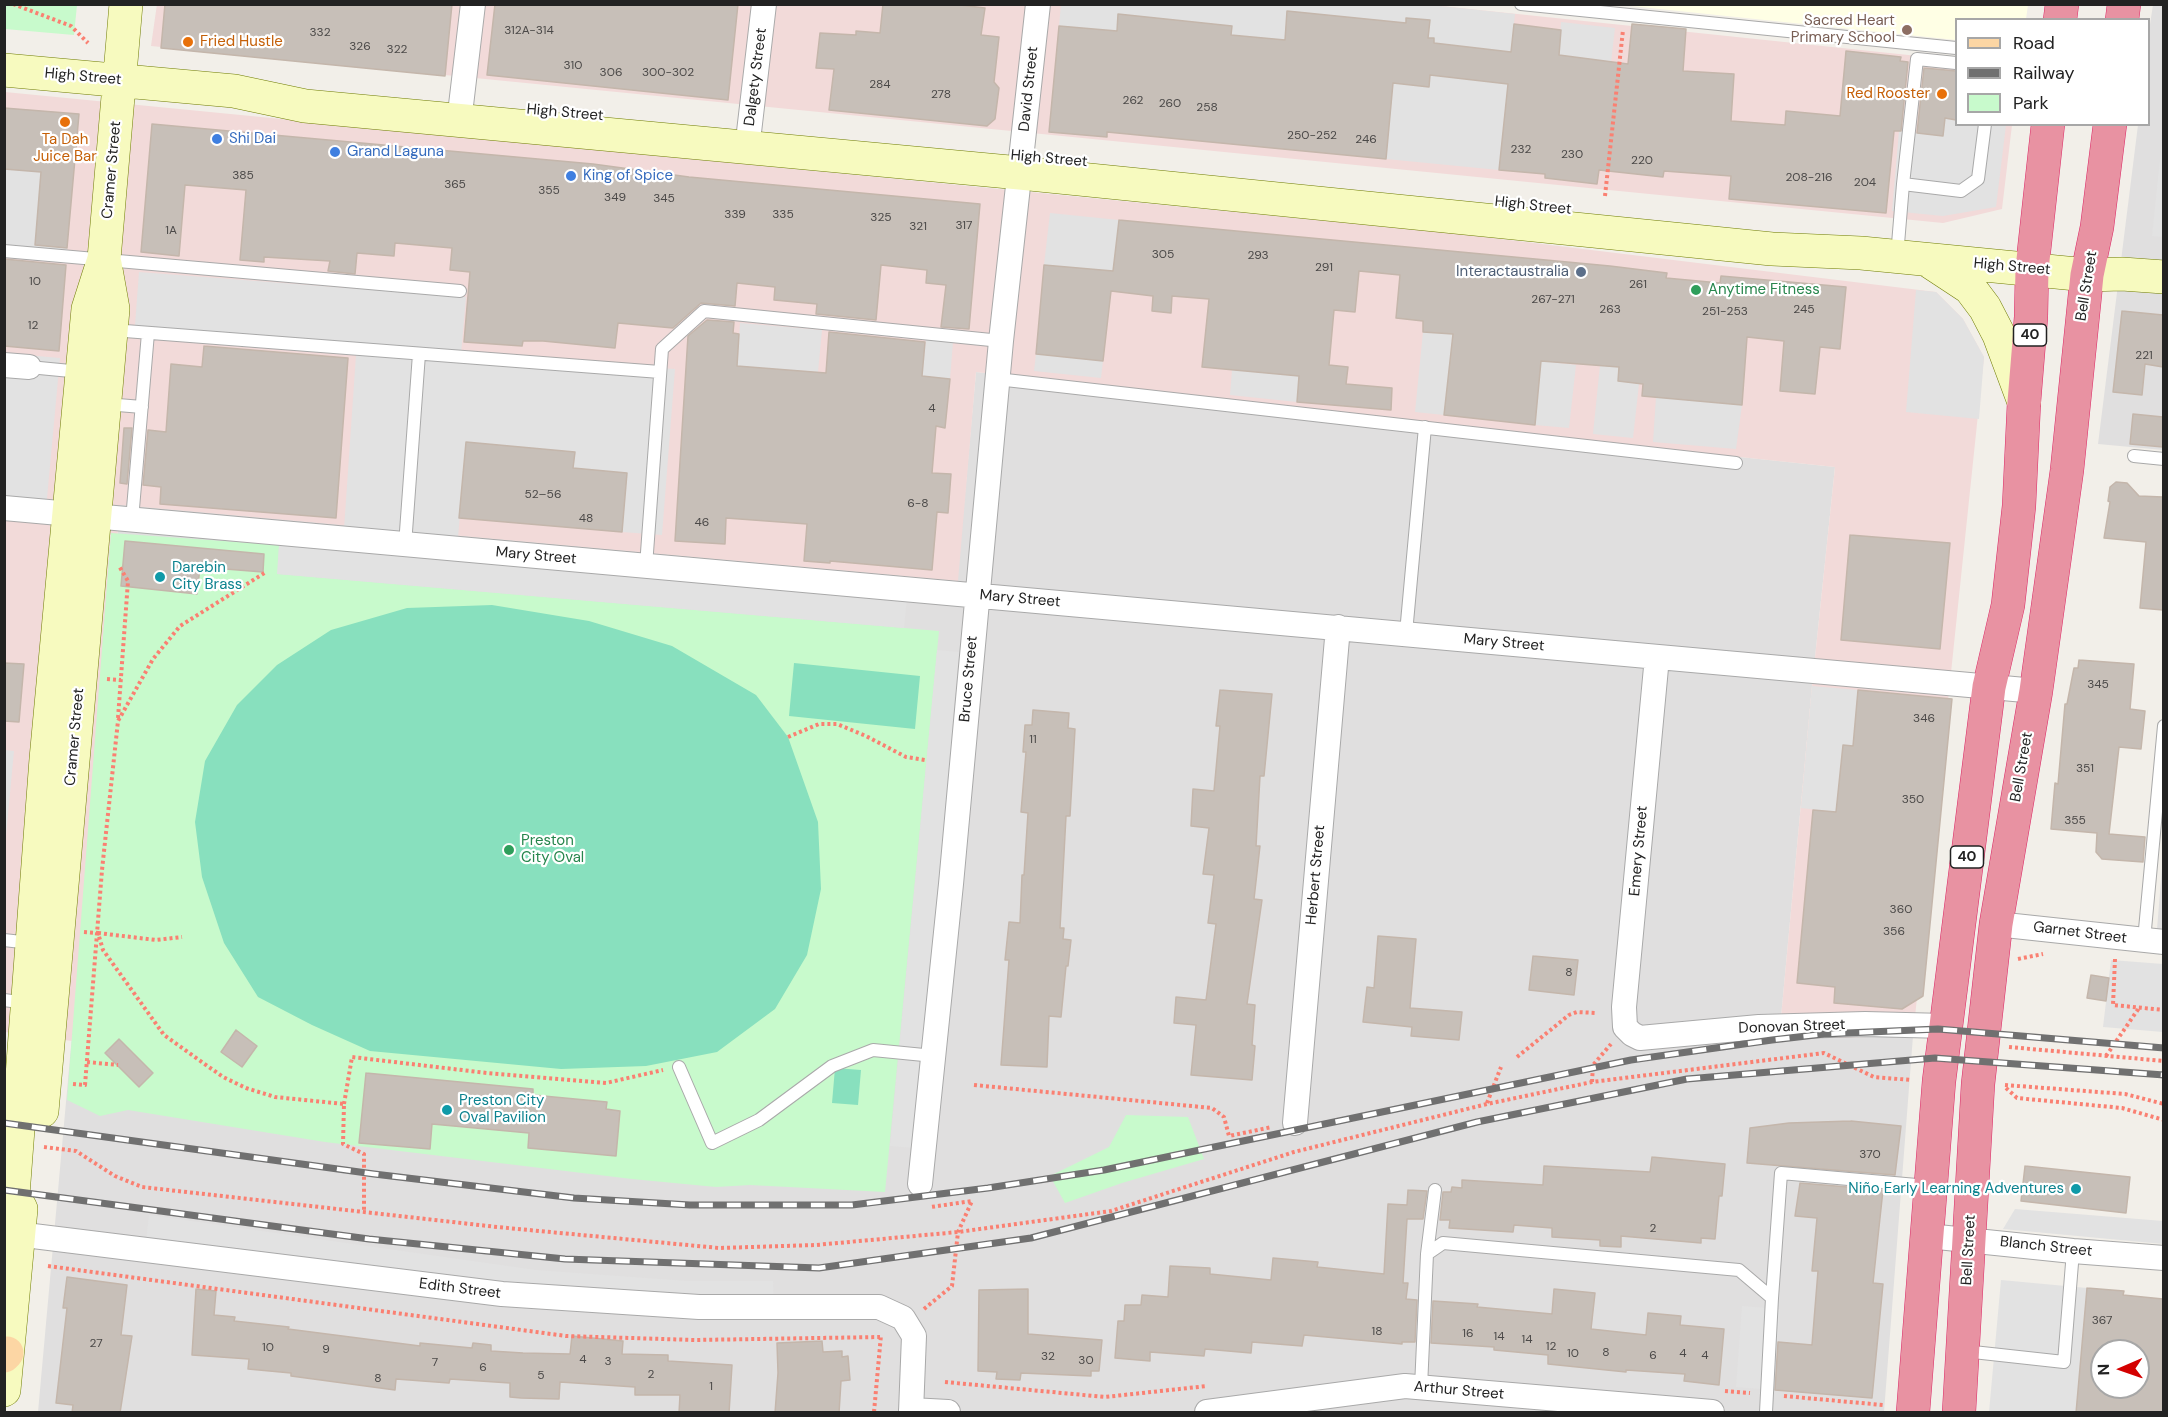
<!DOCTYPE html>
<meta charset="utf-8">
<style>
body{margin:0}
#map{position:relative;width:2168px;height:1417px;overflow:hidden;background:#f2efe9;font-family:"DM Sans",sans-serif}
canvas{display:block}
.frame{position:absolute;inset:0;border:6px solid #222;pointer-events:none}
.legend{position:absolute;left:1955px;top:18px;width:195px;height:108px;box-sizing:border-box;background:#fff;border:2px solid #a7a7a7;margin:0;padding:8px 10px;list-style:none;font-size:18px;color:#222}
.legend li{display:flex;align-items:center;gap:12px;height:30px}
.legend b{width:30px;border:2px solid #a7a7a7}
.north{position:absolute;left:2090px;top:1339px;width:60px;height:60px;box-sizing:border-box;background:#fff;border:2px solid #a7a7a7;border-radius:50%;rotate:268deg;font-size:16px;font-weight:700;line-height:24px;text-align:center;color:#222}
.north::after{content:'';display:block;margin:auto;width:21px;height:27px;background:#d40000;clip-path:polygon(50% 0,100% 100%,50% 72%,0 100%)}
</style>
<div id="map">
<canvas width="2168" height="1417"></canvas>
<div class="frame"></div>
<ul class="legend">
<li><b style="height:8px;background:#fcd6a4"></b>Road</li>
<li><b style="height:8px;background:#707070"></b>Railway</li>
<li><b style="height:16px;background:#c8facc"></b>Park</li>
</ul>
<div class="north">N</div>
</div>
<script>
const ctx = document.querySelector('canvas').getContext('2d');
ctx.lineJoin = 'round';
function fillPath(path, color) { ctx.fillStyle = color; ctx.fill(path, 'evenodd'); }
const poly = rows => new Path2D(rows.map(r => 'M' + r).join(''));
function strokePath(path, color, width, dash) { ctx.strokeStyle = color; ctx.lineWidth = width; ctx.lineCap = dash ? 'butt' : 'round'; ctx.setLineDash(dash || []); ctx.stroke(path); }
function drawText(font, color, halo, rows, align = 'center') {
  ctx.font = font + ' "DM Sans",sans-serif'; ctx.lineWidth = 4.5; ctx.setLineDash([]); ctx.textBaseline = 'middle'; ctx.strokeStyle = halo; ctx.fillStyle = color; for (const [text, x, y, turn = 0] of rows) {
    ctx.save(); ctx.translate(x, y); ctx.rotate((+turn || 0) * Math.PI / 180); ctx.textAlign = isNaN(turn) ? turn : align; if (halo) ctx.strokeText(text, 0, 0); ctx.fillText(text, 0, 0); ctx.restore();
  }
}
fillPath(poly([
 [2153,5,2163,5,2163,450,2098,444,2138,125,2148,124,2148,37],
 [976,372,1446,426,1835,467,1812,686,1779,1039,1913,1036,1884,1412,38,1412,120,504,957,581],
 [2163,856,2164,929,2157,929]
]), '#e0dfdf');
fillPath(poly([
 [157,4,1422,4,1956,60,1956,124,2012,125,2002,209,1943,223,151,46],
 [5,92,1460,234,1936,292,1963,319,1984,357,1913,1036,1779,1039,1812,686,1835,467,1446,426,976,372,958,581,120,505,72,1041,5,1032]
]), '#f2dad9');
fillPath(poly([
 [1629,5,2028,5,2026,19,1956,20,1956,40,1631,6]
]), '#ffffe5');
fillPath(poly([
 [4,5,77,5,74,35,5,29],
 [111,533,279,545,278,574,939,631,885,1192,750,1185,716,1187,632,1179,325,1142,128,1110,100,1116,67,1100],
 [1126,1115,1188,1117,1204,1159,1122,1183,1065,1203,1050,1176,1109,1147]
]), '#c8facc');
fillPath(poly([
 [492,605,589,621,672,646,756,695,788,737,818,822,821,889,807,955,775,1009,717,1052,646,1066,561,1069,370,1051,312,1025,258,997,224,943,202,877,195,822,205,761,237,705,277,665,331,630,407,608],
 [794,663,920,676,915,729,789,716],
 [835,1068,861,1070,858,1105,832,1103]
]), '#88e0be');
fillPath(poly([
 [1061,4,1383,4,1400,6,1401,5,1422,4,1515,14,1499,170,1386,159,1393,83,1429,86,1434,39,1428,38,1430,20,1406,18,1405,33,1399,22,1288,11,1285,40,1231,35,1232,26,1118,14,1117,31,1059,26],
 [1561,22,1615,28,1611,62,1559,55],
 [1945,118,1956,120,1956,124,2006,125,1996,207,1943,216,1892,211,1899,131,1942,136],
 [2163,130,2163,237,2152,236],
 [4,169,41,172,36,236,68,239,67,250,5,245],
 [1050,213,1119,220,1113,271,1044,265],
 [139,272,466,297,461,354,675,369,662,535,622,532,626,473,573,468,575,452,466,442,458,538,344,529,356,355,134,338],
 [1916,290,1936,292,1963,319,1984,357,1979,419,1906,412],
 [740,323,822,330,818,372,737,366],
 [1423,332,1453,334,1444,415,1415,412],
 [926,339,953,342,950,379,922,376],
 [4,353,60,358,45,520,5,516],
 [1036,354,1103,361,1101,378,1034,371],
 [1541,361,1576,365,1569,428,1535,425],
 [1600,365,1619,367,1618,381,1639,384,1633,438,1593,434],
 [1232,370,1299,376,1297,402,1230,395],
 [1656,397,1742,405,1736,449,1653,442],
 [279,545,907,598,904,628,277,574],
 [937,650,959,652,915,1148,890,1146],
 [1812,686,1858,690,1853,746,1843,745,1836,812,1801,808],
 [5,750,14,751,5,846,4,750],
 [2111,960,2163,964,2163,1032,2103,1027],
 [2015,1209,2163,1221,2163,1244,2003,1229],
 [149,1215,536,1270,687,1281,773,1281,774,1307,145,1250],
 [2001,1280,2087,1288,2076,1412,1989,1412],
 [1742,1306,1780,1309,1774,1390,1736,1387]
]), '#e2e2e2');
const building = poly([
 [165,4,452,4,445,76,161,48,165,4],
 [495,4,738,4,728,100,487,75,495,4],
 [883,4,952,4,985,8,981,35,999,37,994,82,999,88,995,119,987,126,829,110,834,69,816,68,820,33,856,35,856,31,880,33,883,4],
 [1287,11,1406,23,1406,18,1430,20,1428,38,1434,38,1434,43,1511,52,1514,24,1561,30,1559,55,1628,64,1632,24,1686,29,1683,71,1734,74,1731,121,1785,125,1786,111,1840,116,1846,51,1901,57,1900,61,1908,62,1901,131,1894,131,1886,213,1729,199,1731,176,1664,171,1663,177,1599,170,1597,184,1545,178,1545,174,1499,170,1508,84,1430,75,1429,87,1393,83,1386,159,1107,132,1107,137,1049,132,1059,26,1117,31,1118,14,1232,26,1231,35,1285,40,1287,11],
 [1924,68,1956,71,1956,120,1945,118,1943,136,1917,133,1924,68],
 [4,108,79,114,67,248,35,245,41,172,4,169,4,108],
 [152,124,593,164,689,177,980,204,969,329,941,327,946,285,926,283,927,270,881,265,876,320,816,314,817,304,774,300,775,287,737,283,735,306,701,303,673,328,618,323,615,348,543,341,523,341,522,346,464,342,470,272,450,270,452,248,395,243,394,256,357,253,355,274,328,271,330,261,264,257,264,262,240,260,246,190,185,185,179,256,141,252,152,124],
 [1119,220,1610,266,1667,273,1666,278,1720,283,1721,276,1846,287,1840,349,1820,347,1815,394,1780,391,1784,341,1747,337,1742,405,1642,396,1643,384,1618,381,1619,367,1541,361,1535,425,1444,415,1453,334,1423,332,1423,321,1396,318,1400,275,1359,271,1355,312,1334,310,1329,365,1348,367,1346,384,1392,388,1391,410,1297,402,1299,376,1202,367,1209,299,1172,296,1171,313,1152,311,1153,296,1111,291,1103,361,1036,354,1044,265,1113,271,1119,220],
 [4,259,66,265,59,351,4,346,4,259],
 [2122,311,2163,315,2163,367,2145,364,2142,395,2113,392,2122,311],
 [707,320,734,322,733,333,739,334,737,366,826,373,829,332,925,342,922,376,950,379,945,428,936,426,932,473,951,474,948,513,937,512,932,570,830,561,830,563,804,561,807,524,726,518,725,544,675,541,688,336,707,320],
 [204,346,348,358,336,518,160,504,161,487,143,485,148,430,166,432,171,364,202,367,204,346],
 [2133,414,2163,417,2163,447,2130,444,2133,414],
 [124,428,132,428,127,484,120,483,124,428],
 [466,442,575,452,573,468,627,473,622,532,459,518,466,442],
 [2116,482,2127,483,2139,496,2163,497,2163,610,2140,608,2146,542,2104,538,2110,502,2108,501,2110,487,2116,482],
 [1850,535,1950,543,1940,649,1841,640,1850,535],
 [125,541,264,554,263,572,200,567,197,594,121,586,125,541],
 [2079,660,2134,664,2130,709,2145,711,2141,749,2119,747,2109,834,2145,837,2143,862,2102,859,2096,852,2097,833,2051,829,2055,783,2058,784,2065,704,2067,704,2074,668,2078,668,2079,660],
 [4,663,24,664,19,722,4,721,4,663],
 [1220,690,1272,694,1264,776,1260,776,1256,846,1260,846,1254,899,1262,900,1247,1004,1255,1005,1252,1045,1255,1046,1252,1080,1191,1075,1196,1025,1174,1023,1176,997,1206,1000,1216,924,1208,923,1214,875,1203,874,1209,828,1191,826,1193,789,1214,791,1220,726,1216,726,1220,690],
 [1858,690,1952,699,1923,996,1902,1009,1834,1003,1835,987,1797,983,1813,810,1836,812,1843,745,1853,746,1858,690],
 [1033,710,1069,713,1068,728,1075,729,1070,816,1066,816,1060,928,1064,928,1063,939,1071,940,1068,966,1066,966,1061,1017,1049,1016,1047,1067,1001,1065,1009,960,1005,960,1009,922,1020,923,1022,875,1024,875,1028,813,1021,812,1026,752,1023,752,1025,725,1032,725,1033,710],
 [1378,936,1416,939,1410,1008,1462,1012,1459,1040,1411,1036,1412,1027,1363,1022,1367,987,1374,988,1378,936],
 [1533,956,1578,960,1574,995,1529,990,1533,956],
 [2091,975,2109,978,2106,1001,2087,998,2091,975],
 [236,1030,257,1046,242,1067,221,1052,236,1030],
 [119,1039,153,1073,139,1087,105,1053,119,1039],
 [366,1073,533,1089,533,1095,607,1102,606,1109,620,1111,616,1156,528,1148,529,1133,432,1124,430,1149,359,1143,366,1073],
 [1851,1121,1901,1126,1895,1175,1747,1163,1750,1128,1789,1123,1851,1121],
 [1652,1157,1725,1164,1722,1196,1719,1196,1715,1239,1701,1238,1701,1243,1621,1236,1621,1247,1600,1246,1600,1240,1552,1237,1552,1228,1514,1225,1513,1232,1449,1228,1450,1220,1440,1220,1443,1192,1451,1192,1452,1187,1462,1188,1462,1180,1543,1185,1544,1166,1650,1172,1652,1157],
 [2025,1166,2130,1177,2126,1213,2021,1201,2025,1166],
 [1800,1183,1883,1190,1873,1283,1883,1284,1872,1398,1775,1390,1778,1342,1812,1345,1818,1271,1812,1271,1817,1218,1795,1216,1800,1183],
 [1408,1190,1427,1191,1423,1219,1407,1219,1403,1283,1408,1283,1406,1299,1417,1300,1415,1342,1402,1342,1402,1344,1304,1335,1302,1346,1252,1342,1251,1353,1205,1349,1204,1356,1150,1352,1150,1361,1115,1358,1118,1321,1124,1321,1125,1305,1141,1305,1142,1295,1168,1297,1170,1266,1210,1268,1210,1274,1271,1280,1273,1258,1318,1262,1317,1267,1384,1274,1388,1204,1407,1205,1408,1190],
 [67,1277,127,1285,121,1335,132,1336,120,1413,72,1413,73,1405,56,1403,67,1308,63,1308,67,1277],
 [2087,1288,2124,1291,2123,1295,2163,1299,2163,1413,2076,1413,2087,1288],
 [2102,1351,2138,1351,2138,1387,2102,1387,2102,1351],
 [196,1289,216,1291,214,1315,235,1317,234,1321,289,1327,288,1329,420,1346,420,1343,472,1348,473,1343,491,1345,491,1351,523,1353,570,1354,572,1336,623,1341,622,1354,668,1355,668,1361,732,1365,729,1413,679,1413,680,1395,635,1395,635,1387,560,1382,559,1399,521,1398,510,1397,510,1383,450,1379,449,1383,396,1379,395,1390,291,1376,291,1373,248,1369,249,1359,192,1355,196,1289],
 [1028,1289,1028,1334,1102,1340,1099,1371,1091,1371,1091,1376,1021,1373,1020,1380,996,1379,997,1372,978,1371,979,1290,1028,1289],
 [1554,1289,1595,1293,1591,1329,1646,1335,1648,1313,1681,1316,1680,1325,1724,1329,1719,1385,1684,1381,1685,1374,1626,1370,1626,1372,1548,1364,1548,1355,1494,1350,1494,1347,1431,1343,1433,1301,1478,1304,1477,1307,1552,1314,1554,1289],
 [822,1341,823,1352,842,1351,842,1357,848,1356,850,1380,841,1381,839,1413,775,1413,778,1373,777,1343,822,1341]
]);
fillPath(building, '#c7bfb8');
strokePath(building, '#c4b6ab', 1.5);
const lane = poly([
 [1521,4,1956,48],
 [1903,184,1917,59,1956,63],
 [4,251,460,291],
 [1897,256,1903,184,1961,191,1978,179,1985,124],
 [112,330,660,372],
 [29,367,81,372],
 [997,379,1736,463],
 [106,404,142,407],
 [2134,456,2164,459],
 [132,520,148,333],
 [405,545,419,354],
 [646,566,662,349,704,311,1001,341],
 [1406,633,1425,427],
 [4,940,30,943],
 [2144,940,2164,726],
 [4,1000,26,1003],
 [679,1067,712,1143,759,1120,832,1066,873,1050,934,1056],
 [1427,1254,1435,1190],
 [1772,1298,1781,1173,1928,1186],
 [1964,1351,2064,1362,2073,1251],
 [1421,1387,1427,1254,1443,1243,1739,1270,1772,1298,1766,1412]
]);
const street = poly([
 [459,122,473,4],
 [747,149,764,4],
 [4,365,29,367],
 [4,508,2036,691],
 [1657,657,1624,1007,1625,1027,1632,1034,1640,1038,1759,1027,1865,1024,1946,1026],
 [1996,924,2164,942],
 [1295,1123,1338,627],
 [920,1184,951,884,1001,341,1038,4],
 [17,1234,502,1294,699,1307,879,1307,903,1318,914,1336,911,1412],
 [1928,1236,2073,1251,2164,1258],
 [911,1410,948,1412],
 [1207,1412,1405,1386,1712,1412]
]);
const secondary = poly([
 [4,70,234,91,305,106,1020,173,1772,249,1861,253,2087,275,2122,274,2164,277],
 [1929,261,1970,288,1985,308,1999,335,2024,402],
 [42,1111,113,309,105,264],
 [4,1390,21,1209,13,1195,46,759,88,309,104,259,126,4]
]);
const primary = poly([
 [4,1356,7,1353]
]);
const highway = poly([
 [2060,20,2062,4],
 [2122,20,2124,4],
 [1913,1412,1939,1081,1946,1026,1989,687,2008,605,2019,506,2024,402,2031,317,2032,269,2048,124],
 [1959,1412,1978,1084,1996,924,2036,691,2067,470,2087,275,2097,227,2110,124]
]);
strokePath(lane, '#a9a9a9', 14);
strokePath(street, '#a9a9a9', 26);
strokePath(secondary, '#707d05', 34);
strokePath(primary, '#a06b00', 34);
strokePath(highway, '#dc2a67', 34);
strokePath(poly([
 [13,4,71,26,88,43],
 [1605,196,1623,30],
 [107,679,121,680],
 [118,718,128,581,119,566],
 [788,737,819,724,837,724,866,736,906,757,925,760],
 [84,932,98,933,103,950,164,1035,223,1077,246,1088,275,1097,344,1104,343,1144,364,1154,364,1212],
 [98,933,156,940,182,937],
 [2018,959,2043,954],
 [2115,959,2113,1005,2164,1010],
 [2009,1047,2164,1061],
 [2106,1056,2139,1008],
 [1517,1057,1569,1015,1577,1012,1596,1013],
 [87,1062,118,1065],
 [1592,1082,1593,1065,1611,1044],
 [73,1084,85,1085,102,870,118,721,153,659,180,626,266,572],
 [974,1085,1212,1108,1224,1117,1229,1136,1272,1127],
 [2005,1085,2125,1094,2164,1104],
 [2006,1088,2017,1098,2122,1108,2164,1120],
 [1487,1103,1501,1067],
 [344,1104,352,1057,487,1073,606,1083,663,1070],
 [44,1147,76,1151,115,1176,142,1187,497,1227,719,1248,816,1245,958,1232,1111,1211,1294,1152,1487,1104,1592,1082,1824,1053,1874,1077,1911,1080],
 [48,1266,566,1336,695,1340,880,1337],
 [924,1309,952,1286,958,1232,972,1201,931,1207],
 [945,1382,1105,1397,1207,1386],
 [1725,1391,1750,1393],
 [1784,1396,1883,1405],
 [874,1412,881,1335]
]), '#fa8072', 4, [3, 3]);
strokePath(lane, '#fff', 12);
strokePath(street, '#fff', 24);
strokePath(secondary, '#f7fabf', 33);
strokePath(primary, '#fcd6a4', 33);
strokePath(highway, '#e892a2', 33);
const rail = poly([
 [4,1123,374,1174,574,1198,690,1205,852,1205,988,1188,1104,1170,1631,1060,1772,1040,1824,1034,1938,1029,2164,1048],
 [4,1190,369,1239,565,1259,819,1268,1031,1238,1477,1122,1687,1079,1935,1058,2164,1075]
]);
strokePath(rail, '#707070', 7);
strokePath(rail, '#fff', 4.5, [14]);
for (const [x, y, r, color] of [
 [1907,30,6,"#8d6e63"],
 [188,42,6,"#e8710a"],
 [1942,94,6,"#e8710a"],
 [65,122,6,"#e8710a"],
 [217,139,6,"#3f7fe0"],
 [335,152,6,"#3f7fe0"],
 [571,176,6,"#3f7fe0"],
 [1581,272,6,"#5c6f8a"],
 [1696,290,6,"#2e9e5b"],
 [160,577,6,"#0f9aa8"],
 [509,850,6,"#2e9e5b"],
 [447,1110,6,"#0f9aa8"],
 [2076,1189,6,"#0f9aa8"]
]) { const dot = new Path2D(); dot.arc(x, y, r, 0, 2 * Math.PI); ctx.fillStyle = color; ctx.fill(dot); strokePath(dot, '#fff', 2); }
drawText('12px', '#4b4948', null, [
 ["312A-314",529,31],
 ["332",320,33],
 ["326",360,47],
 ["322",397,50],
 ["310",573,66],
 ["306",611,73],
 ["300-302",668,73],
 ["284",880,85],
 ["278",941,95],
 ["262",1133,101],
 ["260",1170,104],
 ["258",1207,108],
 ["250-252",1312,136],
 ["246",1366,140],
 ["232",1521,150],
 ["230",1572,155],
 ["220",1642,161],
 ["385",243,176],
 ["208-216",1809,178],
 ["204",1865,183],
 ["365",455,185],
 ["355",549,191],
 ["349",615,198],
 ["345",664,199],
 ["339",735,215],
 ["335",783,215],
 ["325",881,218],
 ["317",964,226],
 ["321",918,227],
 ["1A",171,231],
 ["305",1163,255],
 ["293",1258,256],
 ["291",1324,268],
 ["10",35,282],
 ["261",1638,285],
 ["267-271",1553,300],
 ["263",1610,310],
 ["245",1804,310],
 ["251-253",1725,312],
 ["12",33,326],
 ["221",2144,356],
 ["4",932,409],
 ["52–56",543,495],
 ["6-8",918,504],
 ["48",586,519],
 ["46",702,523],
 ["345",2098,685],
 ["346",1924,719],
 ["11",1033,740],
 ["351",2085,769],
 ["350",1913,800],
 ["355",2075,821],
 ["360",1901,910],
 ["356",1894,932],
 ["8",1569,973],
 ["370",1870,1155],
 ["2",1653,1229],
 ["367",2102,1321],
 ["18",1377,1332],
 ["16",1468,1334],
 ["14",1499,1337],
 ["14",1527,1340],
 ["27",96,1344],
 ["12",1551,1347],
 ["10",268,1348],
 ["9",326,1350],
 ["8",1606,1353],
 ["10",1573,1354],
 ["4",1683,1354],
 ["6",1653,1356],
 ["4",1705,1356],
 ["32",1048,1357],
 ["4",583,1360],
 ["30",1086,1361],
 ["3",608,1362],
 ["7",435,1363],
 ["6",483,1368],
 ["2",651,1375],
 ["5",541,1376],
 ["8",378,1379],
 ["1",711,1387]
]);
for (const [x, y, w] of [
 [2030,335,33],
 [1967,857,33]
]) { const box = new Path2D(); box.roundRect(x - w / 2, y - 11, w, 22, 4.5); ctx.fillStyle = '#fff'; ctx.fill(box); strokePath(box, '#222', 1.5); }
drawText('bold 14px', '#222', null, [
 ["40",2030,335],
 ["40",1967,857]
]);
drawText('15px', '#785e54', '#fff', [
 ["Sacred Heart",1895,21],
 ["Primary School",1895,38]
], 'right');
drawText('15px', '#c56008', '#fff', [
 ["Fried Hustle",200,42],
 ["Red Rooster",1930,94,"right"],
 ["Ta Dah",65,140,"center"],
 ["Juice Bar",65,157,"center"]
], 'left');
drawText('15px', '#222', '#fff', [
 ["High Street",83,77,5],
 ["Dalgety Street",756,77,-83],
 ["David Street",1029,89,-84],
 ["High Street",565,113,5],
 ["High Street",1049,159,5],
 ["Cramer Street",112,170,-85],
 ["High Street",1533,206,6],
 ["High Street",2012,267,5],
 ["Bell Street",2087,286,-81],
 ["Mary Street",536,556,5],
 ["Mary Street",1020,599,5],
 ["Mary Street",1504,643,5],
 ["Bruce Street",969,679,-85],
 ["Cramer Street",75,737,-85],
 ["Bell Street",2022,767,-80],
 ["Emery Street",1639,851,-85],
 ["Herbert Street",1316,875,-85],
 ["Garnet Street",2080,933,7],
 ["Donovan Street",1792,1027,-2],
 ["Blanch Street",2046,1247,6],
 ["Bell Street",1969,1250,-87],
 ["Edith Street",460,1289,7],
 ["Arthur Street",1459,1391,5]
]);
drawText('15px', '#366cbe', '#fff', [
 ["Shi Dai",229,139],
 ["Grand Laguna",347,152],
 ["King of Spice",583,176]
], 'left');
drawText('15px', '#4e5e75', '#fff', [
 ["Interactaustralia",1569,272]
], 'right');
drawText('15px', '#27864d', '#fff', [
 ["Anytime Fitness",1708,290],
 ["Preston",521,841],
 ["City Oval",521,858]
], 'left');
drawText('15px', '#0d838f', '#fff', [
 ["Darebin",172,568],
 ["City Brass",172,585],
 ["Preston City",459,1101],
 ["Oval Pavilion",459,1118],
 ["Niño Early Learning Adventures",2064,1189,"right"]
], 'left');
</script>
